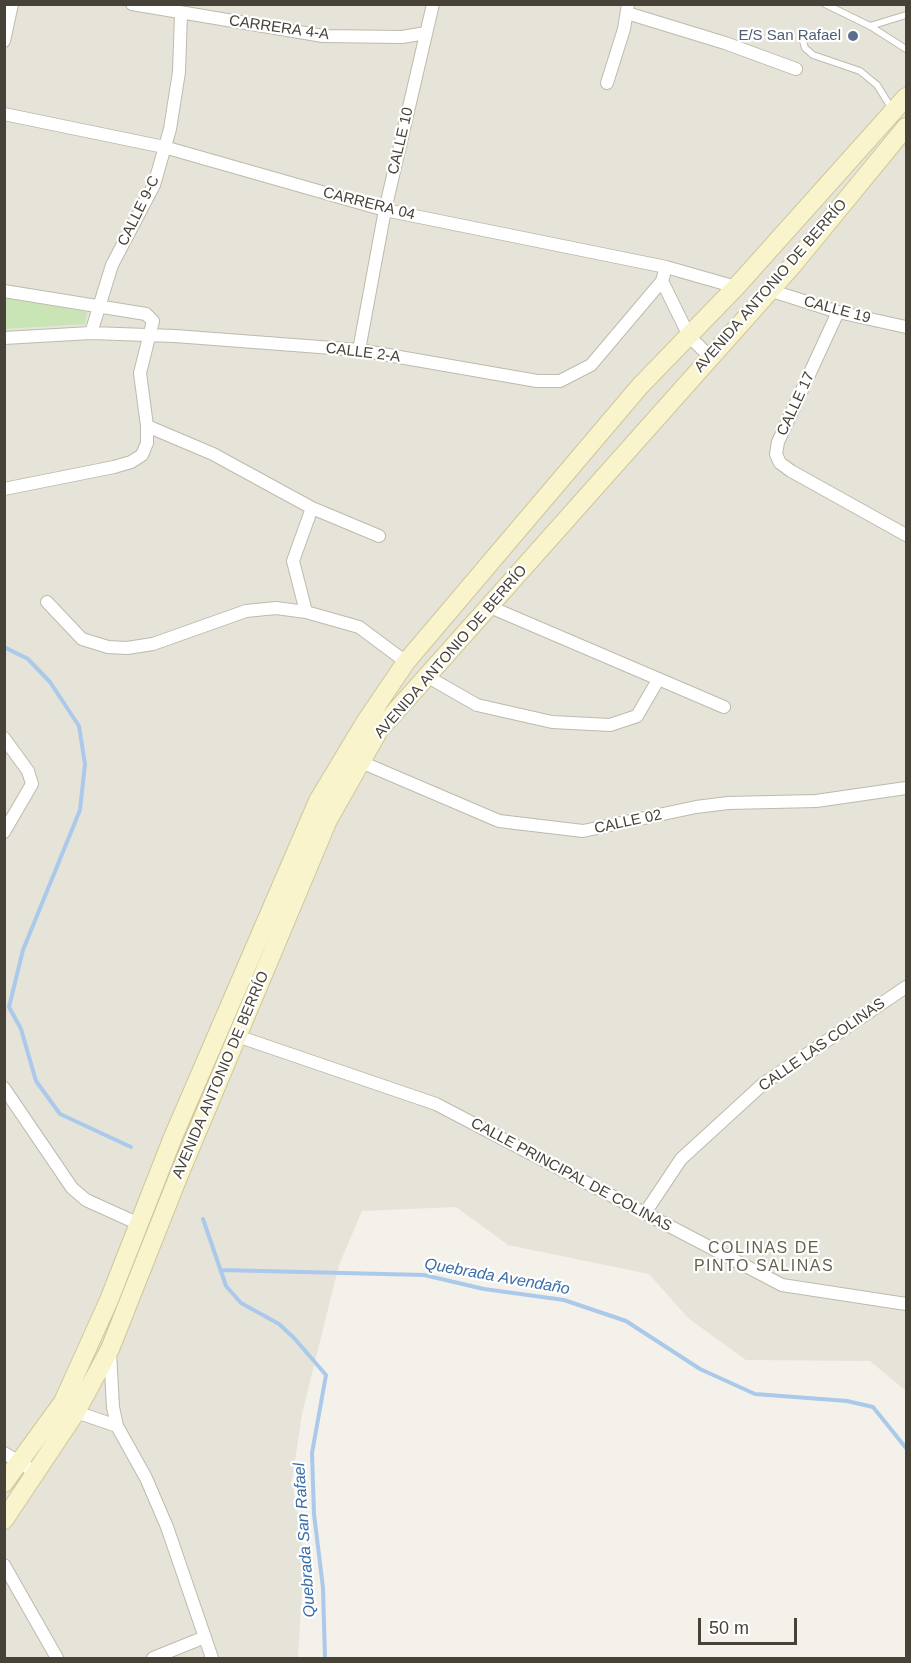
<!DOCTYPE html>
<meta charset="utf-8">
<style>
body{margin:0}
#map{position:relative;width:911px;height:1663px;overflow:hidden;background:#f3f1e9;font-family:Helvetica,sans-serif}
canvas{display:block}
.frame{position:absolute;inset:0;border:6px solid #464238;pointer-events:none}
.scale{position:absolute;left:698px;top:1618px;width:99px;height:27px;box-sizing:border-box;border:3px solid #464238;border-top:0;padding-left:8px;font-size:18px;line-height:21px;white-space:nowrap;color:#464238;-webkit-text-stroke:4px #fff;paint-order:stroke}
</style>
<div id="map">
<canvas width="911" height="1663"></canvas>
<div class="frame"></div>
<div class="scale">50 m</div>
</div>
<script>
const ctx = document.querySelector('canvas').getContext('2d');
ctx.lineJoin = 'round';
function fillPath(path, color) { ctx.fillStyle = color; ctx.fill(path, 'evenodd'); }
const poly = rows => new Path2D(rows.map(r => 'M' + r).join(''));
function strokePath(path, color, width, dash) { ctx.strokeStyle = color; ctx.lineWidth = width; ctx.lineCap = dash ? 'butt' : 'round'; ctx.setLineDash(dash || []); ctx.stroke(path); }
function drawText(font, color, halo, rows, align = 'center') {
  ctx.font = font + ' Helvetica,sans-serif'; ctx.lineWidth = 4.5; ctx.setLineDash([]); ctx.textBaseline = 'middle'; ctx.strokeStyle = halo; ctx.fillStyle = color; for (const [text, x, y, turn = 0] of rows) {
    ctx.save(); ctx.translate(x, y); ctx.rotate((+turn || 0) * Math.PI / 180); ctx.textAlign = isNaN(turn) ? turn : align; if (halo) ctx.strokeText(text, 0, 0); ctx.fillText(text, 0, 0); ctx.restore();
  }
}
fillPath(poly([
 [5,5,906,5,906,1391,870,1361,746,1360,688,1318,649,1274,508,1245,456,1207,362,1211,339,1265,302,1414,292,1480,304,1553,298,1658,5,1658]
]), '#e6e4d8');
fillPath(poly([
 [5,298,87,312,85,324,5,329]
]), '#c9e4b5');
strokePath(poly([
 [4,647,28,659,50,682,79,726,85,764,80,810,23,950,9,1007,21,1029,36,1081,60,1114,131,1147],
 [203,1219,226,1286,241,1303,279,1324,294,1338,326,1375,312,1453,314,1514,323,1588,325,1658],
 [221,1270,424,1275,484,1289,564,1300,626,1321,700,1369,755,1394,847,1401,873,1407,906,1448]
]), '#abc9ea', 4);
const lane = poly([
 [825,4,870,26,906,49],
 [870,26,906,15],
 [803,41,805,48,813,55,860,71,877,85,892,109]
]);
const street = poly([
 [132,4,323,36,402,37,426,33],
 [627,13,725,43,796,69],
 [4,41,12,4],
 [607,83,624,29,628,4],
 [4,114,164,147,385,210,666,267,736,287],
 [662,281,689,336,710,357],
 [769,290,838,312,906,327],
 [4,291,146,314,153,321,140,373,147,426,147,443,142,455,131,462,114,467,4,489],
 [838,312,778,442,776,454,780,463,791,471,906,535],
 [91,333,112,265,154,185,170,129,179,72,181,14],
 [4,338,91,333,175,336,359,350,537,381,560,381,591,365,662,281,666,267],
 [359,350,385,210,433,4],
 [147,426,213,454,312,508,379,536],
 [47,602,82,639,108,647,127,648,153,644,246,611,276,608,306,612,359,627,406,662],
 [490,607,724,707],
 [306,612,293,561,312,508],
 [428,677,477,705,552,722,610,725,637,716,658,680],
 [4,738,28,771,32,784,4,832],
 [361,762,499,821,583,831,696,807,728,803,816,801,906,788],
 [237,1036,436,1104,782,1285,906,1304],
 [4,1088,72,1188,86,1200,139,1224],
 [645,1213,681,1159,763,1084,906,987],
 [110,1352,113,1407,117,1426,146,1478,167,1527,212,1658],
 [76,1412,117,1426],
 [4,1453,37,1473],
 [4,1565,57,1658],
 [153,1658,205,1637]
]);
const secondary = poly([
 [4,1483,63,1402,109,1300,173,1137,318,801,366,721,406,662,640,386,736,287,906,97],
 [4,1520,76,1412,110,1349,179,1175,328,820,379,730,792,266,906,127]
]);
strokePath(lane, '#bebaac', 8);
strokePath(street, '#bebaac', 14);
strokePath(secondary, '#cfc79c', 20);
strokePath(lane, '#fff', 6);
strokePath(street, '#fff', 12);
strokePath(secondary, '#faf4cc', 18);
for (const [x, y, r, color] of [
 [853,36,6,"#5c6f8a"]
]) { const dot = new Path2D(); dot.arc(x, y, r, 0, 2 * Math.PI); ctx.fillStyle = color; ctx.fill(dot); strokePath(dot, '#fff', 2); }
drawText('15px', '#464238', '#fff', [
 ["CARRERA 4-A",279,28,8],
 ["CALLE 10",401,141,-77],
 ["CARRERA 04",369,204,14],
 ["CALLE 9-C",139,211,-64],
 ["AVENIDA ANTONIO DE BERRÍO",771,286,-49],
 ["CALLE 19",837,310,15],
 ["CALLE 2-A",363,353,7],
 ["CALLE 17",796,404,-65],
 ["AVENIDA ANTONIO DE BERRÍO",451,652,-49],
 ["CALLE 02",628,822,-12],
 ["CALLE LAS COLINAS",822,1045,-35],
 ["AVENIDA ANTONIO DE BERRÍO",221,1075,-67],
 ["CALLE PRINCIPAL DE COLINAS",571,1175,28]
]);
drawText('15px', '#4e5e75', '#fff', [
 ["E/S San Rafael",841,36]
], 'right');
ctx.letterSpacing = '1.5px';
drawText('16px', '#686150', '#fff', [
 ["COLINAS DE",764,1249],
 ["PINTO SALINAS",764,1267]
]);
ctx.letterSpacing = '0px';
drawText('italic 16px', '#3a6da9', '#fff', [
 ["Quebrada Avendaño",497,1277,10],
 ["Quebrada San Rafael",305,1540,-94]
]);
</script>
